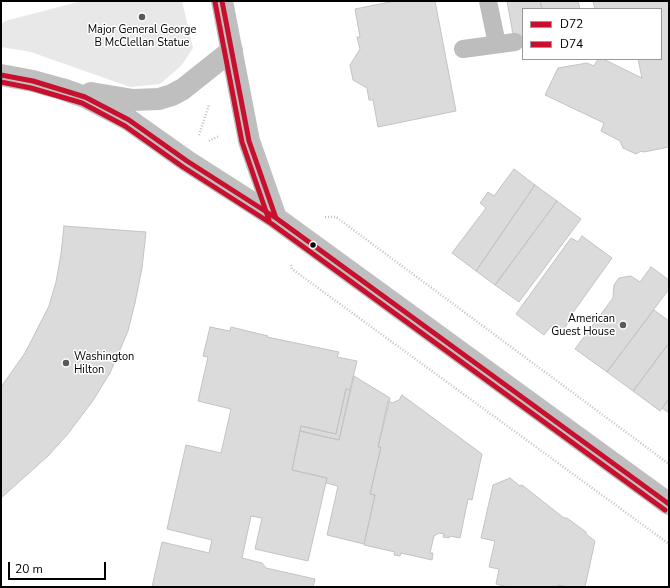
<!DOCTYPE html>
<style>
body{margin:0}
#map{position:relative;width:670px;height:588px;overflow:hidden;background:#fff;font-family:"Nunito Sans",sans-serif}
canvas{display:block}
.frame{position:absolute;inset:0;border:2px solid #000;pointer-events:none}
.legend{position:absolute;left:522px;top:8px;width:140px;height:52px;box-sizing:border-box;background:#fff;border:1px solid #999;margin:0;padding:5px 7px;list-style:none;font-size:12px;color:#000}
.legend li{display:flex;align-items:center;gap:8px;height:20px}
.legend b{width:20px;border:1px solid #999}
.scale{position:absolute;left:8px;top:562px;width:98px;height:18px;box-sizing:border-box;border:2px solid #000;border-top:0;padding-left:5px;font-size:12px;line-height:14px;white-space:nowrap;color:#000;-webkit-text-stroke:3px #fff;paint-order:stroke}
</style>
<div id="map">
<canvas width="670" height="588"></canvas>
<div class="frame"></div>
<ul class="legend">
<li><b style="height:5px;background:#c8102e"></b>D72</li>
<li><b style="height:5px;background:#c8102e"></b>D74</li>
</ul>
<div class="scale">20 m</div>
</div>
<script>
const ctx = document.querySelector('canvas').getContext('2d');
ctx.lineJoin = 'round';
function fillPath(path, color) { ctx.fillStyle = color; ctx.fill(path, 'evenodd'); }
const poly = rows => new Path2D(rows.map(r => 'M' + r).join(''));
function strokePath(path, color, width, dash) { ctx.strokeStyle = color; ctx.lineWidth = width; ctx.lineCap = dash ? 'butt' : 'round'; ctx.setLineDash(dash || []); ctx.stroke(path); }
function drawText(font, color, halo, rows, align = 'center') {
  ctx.font = font + ' "Nunito Sans",sans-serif'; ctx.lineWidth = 3; ctx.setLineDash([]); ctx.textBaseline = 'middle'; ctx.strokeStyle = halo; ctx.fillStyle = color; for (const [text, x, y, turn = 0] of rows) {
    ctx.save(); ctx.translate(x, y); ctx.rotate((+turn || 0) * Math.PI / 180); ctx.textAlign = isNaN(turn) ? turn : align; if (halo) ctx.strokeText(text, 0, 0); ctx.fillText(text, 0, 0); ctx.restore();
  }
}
fillPath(poly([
 [82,1,182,1,193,48,181,66,160,84,130,87,31,52,1,47,1,24,5,21]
]), '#e8e8e8');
const building = poly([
 [395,1,435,1,456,111,378,127,373,100,369,100,367,88,353,80,350,65,360,49,357,37,360,37,355,9,395,1],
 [507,1,540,1,542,9,523,9,523,47,518,48,515,33,513,34,507,1],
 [540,1,578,1,580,9,542,9,540,1],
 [593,1,669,1,669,147,644,152,641,151,636,154,623,148,620,141,601,131,604,123,545,95,558,68,587,63,594,66,598,59,603,59,642,78,638,59,661,59,661,9,595,9,593,1],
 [514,169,535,185,476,271,452,253,486,208,480,203,488,192,494,196,514,169],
 [535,185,557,201,495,285,476,271,535,185],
 [557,201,581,219,519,302,495,285,557,201],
 [64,226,146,232,142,268,135,303,128,331,110,373,92,402,67,435,48,456,1,498,1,387,25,353,49,306,56,282,61,254,64,226],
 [582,236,612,258,569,318,571,319,561,333,551,326,544,335,516,314,571,238,578,242,582,236],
 [651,267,669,280,669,289,607,372,575,349,613,298,614,285,619,278,631,276,640,282,651,267],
 [654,310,669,321,669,343,633,391,607,372,654,310],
 [210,327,230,331,231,327,268,336,267,337,339,352,337,357,357,361,350,390,346,389,336,434,301,426,300,431,292,470,327,478,308,561,255,549,262,518,251,516,242,558,262,563,266,568,315,579,313,587,152,587,162,542,209,553,212,540,167,529,186,445,221,453,231,409,198,401,208,357,203,356,210,327],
 [669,343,669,399,660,411,633,391,669,343],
 [354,376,390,398,378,447,381,447,370,494,375,495,364,544,327,535,338,486,326,483,327,478,292,470,300,431,339,440,354,376],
 [346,389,350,390,339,440,300,431,301,426,336,434,346,389],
 [402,395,482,454,472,500,468,499,460,538,450,536,449,538,443,537,444,534,439,533,434,536,430,553,433,553,432,560,401,553,400,556,394,555,395,552,364,545,375,495,370,494,381,447,378,447,388,401,392,403,399,400,402,395],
 [669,399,669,413,662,408,669,399],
 [510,478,520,486,522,485,564,518,567,518,586,532,586,534,595,541,585,587,567,587,558,585,558,587,508,587,496,584,499,569,489,567,495,541,481,538,493,485,510,478]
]);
fillPath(building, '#dbdbdb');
strokePath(building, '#c3c3c3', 1);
strokePath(poly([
 [199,135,209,105],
 [209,141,219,136],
 [325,217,336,217,669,464],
 [291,265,292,269,669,544]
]), '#c2c2c2', 2.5, [1, 2]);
strokePath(poly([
 [488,1,497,44],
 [463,49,515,42]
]), '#bdbdbd', 18);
strokePath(poly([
 [222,1,249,141,276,218],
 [1,75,33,81,62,89,85,97,129,120,187,161,276,218,669,504],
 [91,93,133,100,159,99,172,95,183,89,232,50]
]), '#bfbfbf', 22);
strokePath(poly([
 [222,1,249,141,276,218],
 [1,75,33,81,85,97,129,120,187,161,276,218,669,504]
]), '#c8102e', 5);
strokePath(poly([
 [215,2,242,142,269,220],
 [1,82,31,88,82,103,125,126,183,167,272,224,665,510]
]), '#c8102e', 5);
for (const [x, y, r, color] of [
 [142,17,4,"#595959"],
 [313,245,3.5,"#000"],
 [623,325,4,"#595959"],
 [66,363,4,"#595959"]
]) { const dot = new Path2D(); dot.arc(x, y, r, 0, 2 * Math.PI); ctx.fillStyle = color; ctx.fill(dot); strokePath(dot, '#fff', 1.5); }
drawText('11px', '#000', '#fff', [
 ["Major General George",142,30],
 ["B McClellan Statue",142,43],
 ["American",615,319,"right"],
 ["Guest House",615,332,"right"],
 ["Washington",74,357,"left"],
 ["Hilton",74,370,"left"]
]);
</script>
